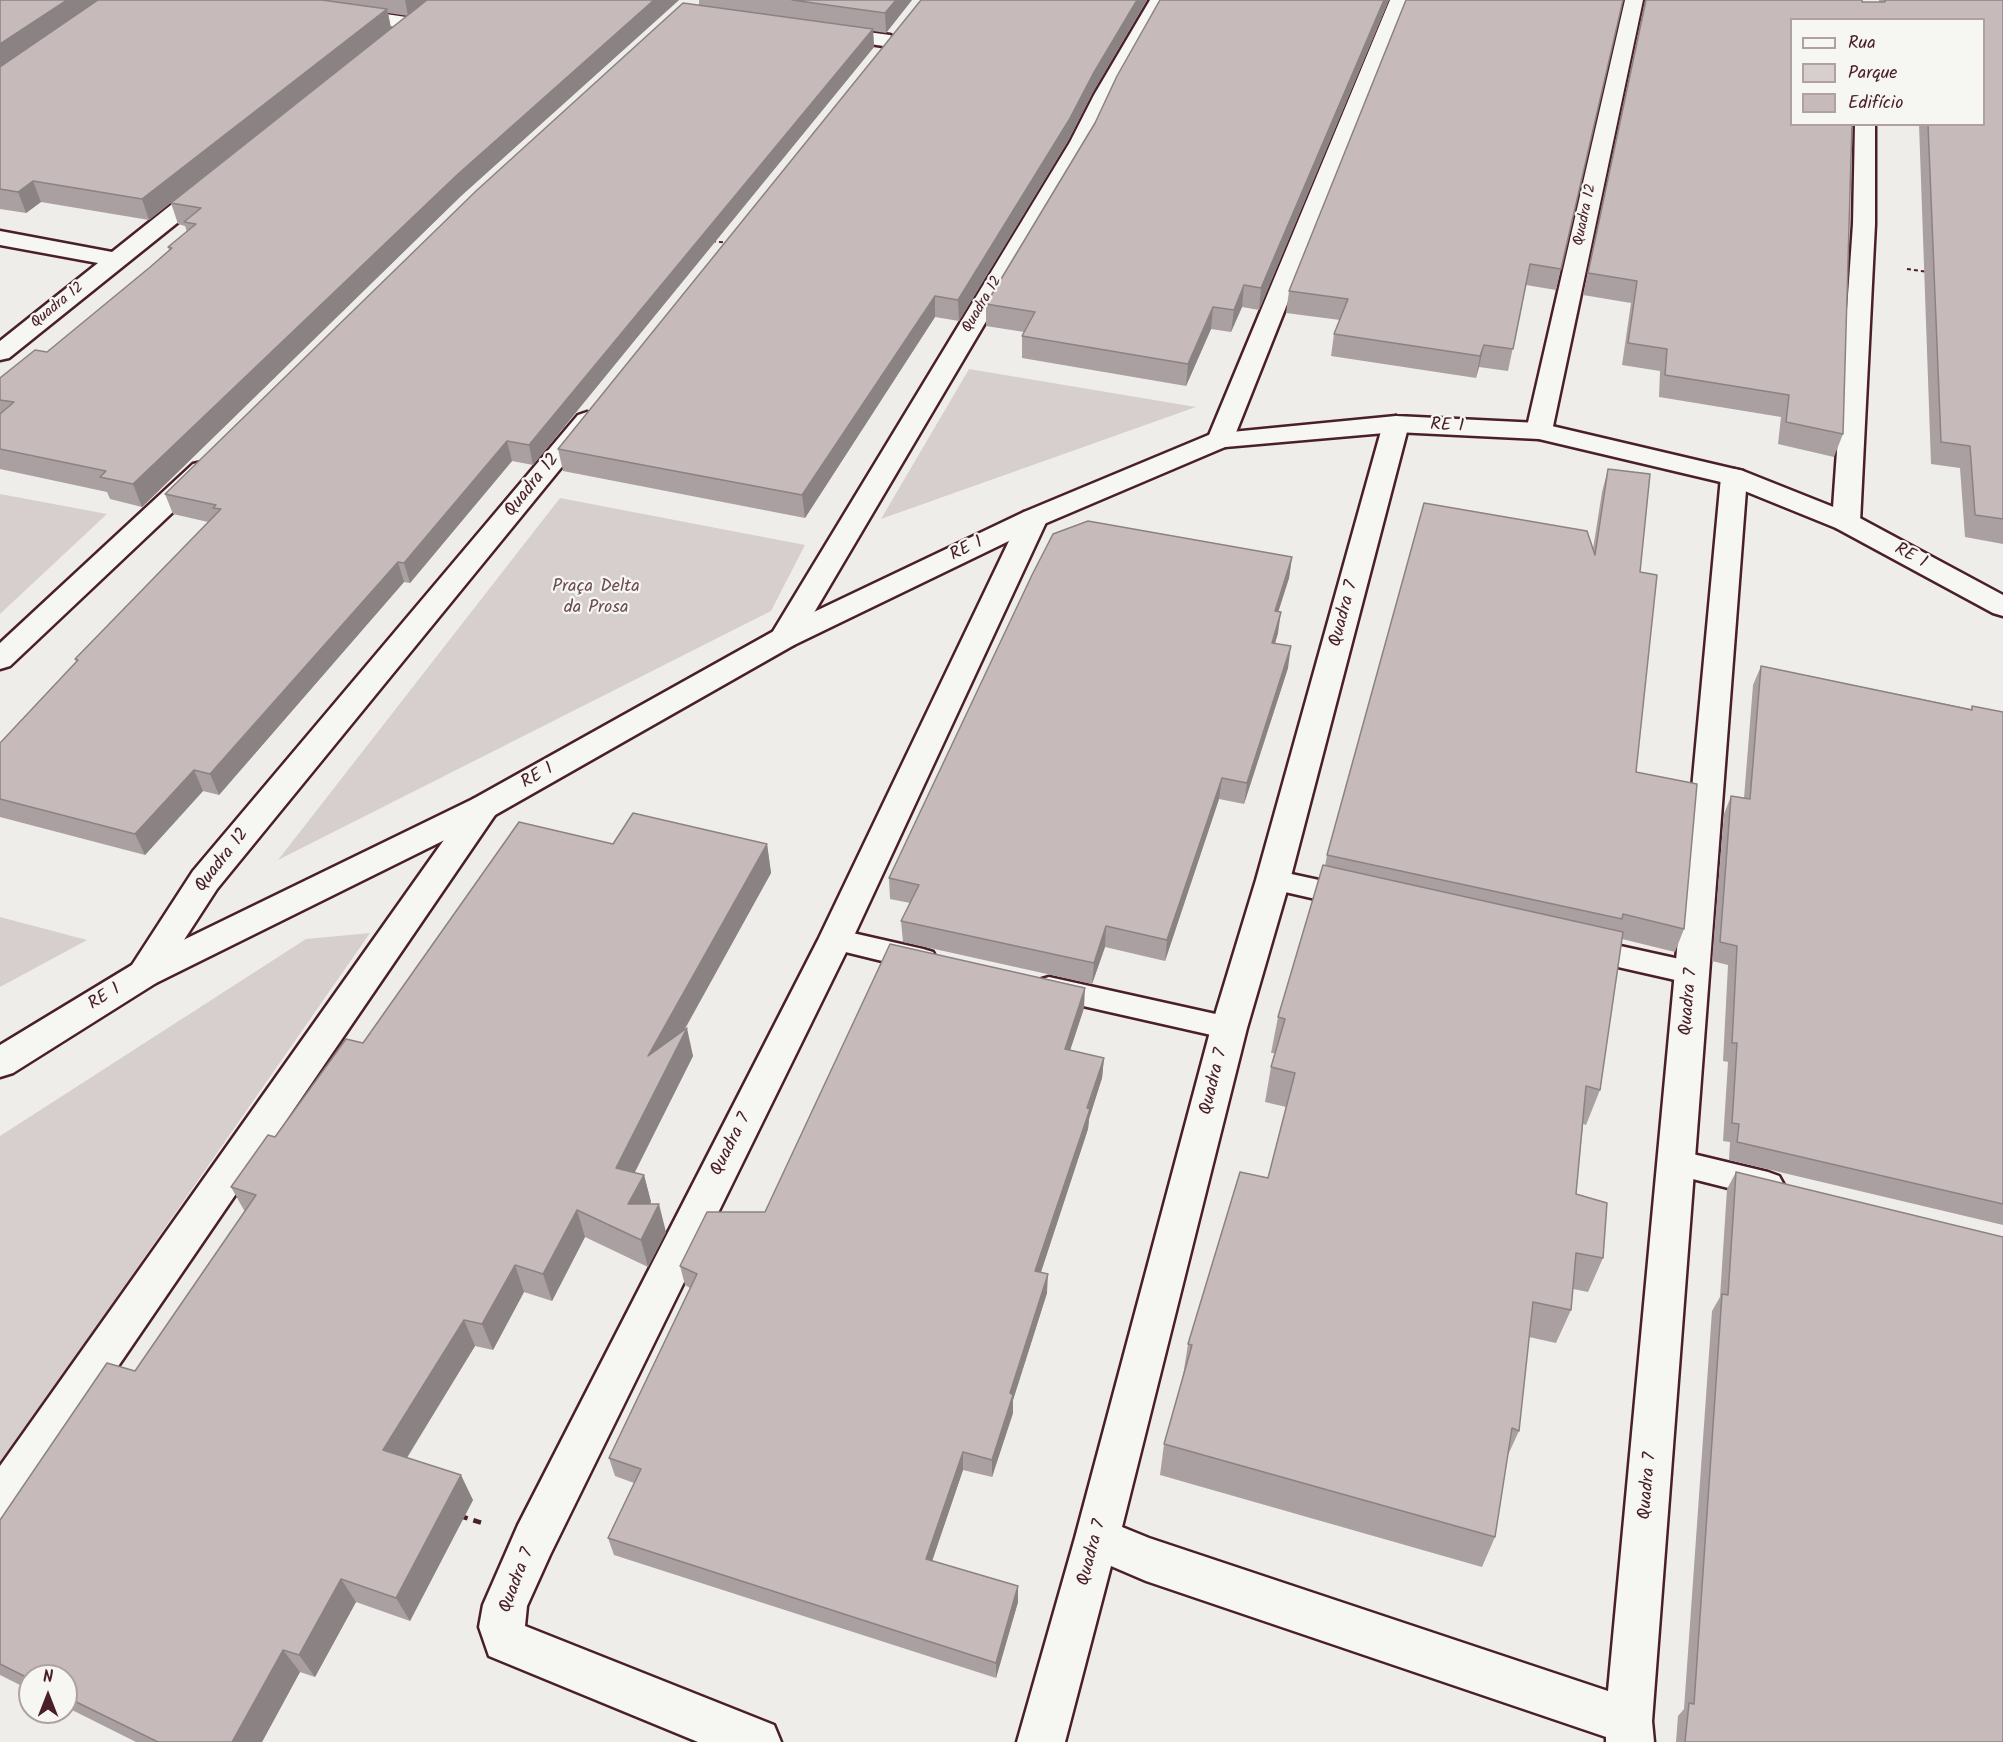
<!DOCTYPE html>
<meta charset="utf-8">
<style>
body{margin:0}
#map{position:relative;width:2003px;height:1742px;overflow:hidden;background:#efedea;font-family:Kalam,sans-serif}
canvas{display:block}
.legend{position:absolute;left:1790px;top:18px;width:195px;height:108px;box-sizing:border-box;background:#f6f6f2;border:2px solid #b1a0a2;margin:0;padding:8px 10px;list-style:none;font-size:18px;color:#4a1f2b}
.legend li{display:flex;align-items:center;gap:12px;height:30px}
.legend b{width:30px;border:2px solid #b1a0a2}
.north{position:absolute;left:18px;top:1664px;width:60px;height:60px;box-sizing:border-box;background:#f6f6f2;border:2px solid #b1a0a2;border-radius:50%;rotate:0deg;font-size:16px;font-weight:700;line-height:24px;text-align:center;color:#4a1f2b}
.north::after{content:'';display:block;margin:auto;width:21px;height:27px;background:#4a1f2b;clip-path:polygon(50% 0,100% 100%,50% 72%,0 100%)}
</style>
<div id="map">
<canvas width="2003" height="1742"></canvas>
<ul class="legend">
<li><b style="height:8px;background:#f6f6f2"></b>Rua</li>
<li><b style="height:16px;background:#d7cfce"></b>Parque</li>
<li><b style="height:16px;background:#c6babb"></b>Edifício</li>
</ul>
<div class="north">N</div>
</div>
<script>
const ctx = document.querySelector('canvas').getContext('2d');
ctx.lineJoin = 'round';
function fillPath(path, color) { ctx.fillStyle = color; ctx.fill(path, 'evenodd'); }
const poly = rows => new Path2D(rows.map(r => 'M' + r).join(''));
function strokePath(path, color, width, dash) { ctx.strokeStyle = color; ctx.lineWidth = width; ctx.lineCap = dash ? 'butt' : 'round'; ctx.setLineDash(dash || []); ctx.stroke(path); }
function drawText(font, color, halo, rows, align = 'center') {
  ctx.font = font + ' Kalam,sans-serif'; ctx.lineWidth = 4.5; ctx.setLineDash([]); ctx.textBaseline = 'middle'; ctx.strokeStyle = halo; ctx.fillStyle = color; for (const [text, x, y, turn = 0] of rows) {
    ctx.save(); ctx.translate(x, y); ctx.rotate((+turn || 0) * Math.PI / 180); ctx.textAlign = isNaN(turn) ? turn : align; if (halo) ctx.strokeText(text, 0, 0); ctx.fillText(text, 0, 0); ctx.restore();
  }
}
fillPath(poly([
 [969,369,1196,407,881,519],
 [0,494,107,514,0,614],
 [560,498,805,545,771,611,278,860],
 [0,917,87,940,0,987],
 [370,933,0,1465,0,1136,306,939]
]), '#d7cfce');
const service = poly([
 [1273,870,1351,887,1361,890,1365,897,1361,904,1351,907,1263,887,1259,880,1263,873,1273,870],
 [835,929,923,949,933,952,937,960,933,968,923,971,825,947,821,940,825,933,835,929],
 [1584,938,1693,962,1703,965,1707,973,1703,981,1693,984,1574,957,1570,949,1574,941,1584,938],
 [1049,977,1229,1017,1239,1020,1244,1028,1239,1036,1229,1039,1039,996,1035,988,1039,980,1049,977],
 [1676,1150,1768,1172,1779,1176,1784,1185,1779,1194,1768,1198,1665,1172,1661,1163,1665,1154,1676,1150]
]);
const minor = poly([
 [1150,0,1168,0,1114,95,1092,142,799,638,794,645,784,647,774,645,769,638,1070,142,1094,95,1150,0],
 [1390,0,1408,0,1233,440,1229,446,1220,448,1211,446,1207,440,1390,0],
 [1625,0,1643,0,1552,431,1548,436,1539,439,1530,436,1526,431,1625,0],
 [345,8,413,18,423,24,413,30,338,18,336,14,345,8],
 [830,27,890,35,900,41,890,47,823,37,820,33,830,27],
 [1855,124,1875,124,1875,224,1860,522,1856,528,1846,530,1836,528,1832,522,1853,224,1855,124],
 [209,179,217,181,220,186,217,191,9,358,0,360,0,341,98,263,0,245,0,231,112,252,201,181,209,179],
 [587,412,596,415,600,420,596,425,217,889,156,983,144,987,132,983,127,974,132,965,193,871,578,415,587,412],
 [1396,416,1405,419,1409,424,1290,880,1247,1028,1122,1527,1149,1538,1608,1691,1721,477,1725,471,1734,469,1743,471,1747,477,1652,1721,1654,1742,1606,1742,1606,1737,1146,1581,1111,1566,1065,1742,1017,1742,1075,1538,1211,1028,1256,880,1383,424,1387,419,1396,416],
 [202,462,211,464,215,470,211,476,10,666,0,669,0,643,193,464,202,462],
 [1034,510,1044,512,1048,518,852,940,550,1555,527,1606,525,1626,774,1725,781,1742,698,1742,489,1656,479,1627,483,1605,518,1525,818,940,1020,518,1024,512,1034,510],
 [484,796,495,799,500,807,495,815,15,1517,0,1523,0,1466,473,799,484,796]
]);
const tertiary = poly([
 [1396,416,1539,423,1743,471,1856,516,2003,595,2003,616,1993,613,1836,528,1725,483,1539,439,1396,432,1225,447,1044,524,794,645,495,815,156,983,13,1073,0,1077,0,1045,132,965,473,799,774,631,1024,512,1211,434,1396,416]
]);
strokePath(service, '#4a1f2b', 5);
strokePath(minor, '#4a1f2b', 5);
strokePath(tertiary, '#4a1f2b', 5);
strokePath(poly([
 [712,241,728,243],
 [1907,269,1929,272]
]), '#4a1f2b', 2, [4, 3]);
strokePath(poly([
 [460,1516,482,1523]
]), '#4a1f2b', 4.5, [8, 6]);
fillPath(service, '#f6f6f2');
fillPath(minor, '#f6f6f2');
fillPath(tertiary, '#f6f6f2');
fillPath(poly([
 [0,0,679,0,461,196,142,507,110,499,107,492,0,469,0,378,47,352,149,268,169,250,168,247,187,232,185,226,178,224,171,203,297,103,149,220,41,202,26,213,0,209],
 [388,13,408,16,391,28],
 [699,0,912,0,886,33,873,31,874,47,533,465,512,461,410,583,404,582,219,795,203,791,145,855,0,817,0,743,76,662,75,659,208,522,173,514,165,494,699,5],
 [1160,0,1389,0,1259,310,1242,307,1231,332,1211,329,1186,386,1022,358,1022,336,1024,332,986,326,986,304,1095,123],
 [1623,0,1556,290,1526,285,1508,371,1479,367,1476,378,1331,356,1334,334,1340,320,1286,313,1289,291],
 [1645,0,1862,0,1862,2,1879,2,1879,0,2003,0,2003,544,1965,537,1960,468,1931,464,1919,124,1983,124,1791,20,1843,434,1834,457,1778,444,1781,417,1659,397,1660,371,1622,365,1631,303,1583,295],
 [1092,94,1068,141,959,321,935,317,805,518,563,471,558,449],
 [1608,469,1640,572,1636,772,1684,929,1675,952,1622,939,1600,1090,1586,1125,1583,1124,1576,1194,1603,1258,1588,1292,1573,1289,1571,1310,1556,1343,1529,1337,1519,1431,1507,1457,1495,1537,1482,1567,1160,1475,1164,1444,1183,1376,1188,1344,1268,1178,1286,1107,1265,1102,1271,1067,1275,1053,1271,1053,1278,1017,1325,866,1327,855,1593,549,1602,492],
 [1292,557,1289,578,1278,611,1278,633,1275,643,1288,668,1244,804,1219,799,1165,961,1105,947,1092,984,903,942,901,921,910,903,890,899,889,878],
 [1761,666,1971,709,1972,706,2003,712,2003,1225,1729,1160,1730,1142,1723,1141,1728,1062,1723,1061,1728,965,1712,961,1724,814,1731,796,1744,798,1753,685],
 [613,844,767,844,771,873,685,1029,693,1056,634,1173,644,1175,651,1202,649,1204,666,1232,648,1267,585,1237,552,1301,524,1292,493,1350,475,1346,407,1458,473,1500,410,1621,356,1602,315,1677,300,1672,262,1742,136,1742,66,1707,66,1676,30,1676,30,1690,0,1675,0,1520,135,1371,245,1212,231,1187,275,1137,363,1043],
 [1084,1008,1070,1050,1104,1058,1102,1078,1089,1119,1088,1129,1041,1272,1047,1293,1013,1400,1013,1413,992,1477,963,1470,932,1561,1018,1602,996,1678,614,1555,608,1538,634,1483,615,1476,609,1458,690,1288,685,1285,680,1266],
 [1736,1172,2003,1742,1676,1742,1678,1716,1684,1709,1712,1311,1720,1297,1727,1189]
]), '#aaa0a1');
fillPath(poly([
 [67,0,103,0,0,69,0,44],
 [405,0,427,0,408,16],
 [654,0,679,0,461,196,142,507,133,484,457,175],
 [896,0,912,0,886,33,885,13],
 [1137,0,1147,0,1092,94,1068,141,959,321,958,300],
 [1384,0,1389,0,1259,310,1261,288],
 [387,9,391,28,149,220,142,199],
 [873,29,874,47,533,465,529,445],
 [33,181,41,202,26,213,18,192],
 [1244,285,1242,307,1231,332,1234,310],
 [935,296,935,317,805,518,802,495],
 [1213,307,1211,329,1186,386,1188,364],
 [1484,345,1479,367,1476,378,1480,356],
 [507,441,512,461,410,583,404,563],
 [1292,557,1289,578,1272,632,1275,611],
 [398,562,404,582,219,795,210,774],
 [1281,612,1278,633,1269,664,1272,643],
 [1291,646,1288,668,1244,804,1247,783],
 [194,770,203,791,145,855,135,834],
 [1222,778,1219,799,1165,961,1167,940],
 [767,844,771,873,654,1084,648,1056],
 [1106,926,1105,947,1092,984,1094,963],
 [1085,988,1084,1008,1064,1069,1065,1049],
 [687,1028,693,1056,623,1196,616,1168],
 [1104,1058,1102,1078,1089,1119,1088,1129,1035,1290,1035,1271],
 [644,1175,651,1202,635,1232,628,1204],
 [659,1204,666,1232,648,1267,641,1240],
 [577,1210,585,1237,552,1301,543,1274],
 [515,1265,524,1292,493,1350,482,1324],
 [1048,1274,1047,1293,1013,1400,1013,1413,992,1477,992,1460,1010,1393],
 [464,1320,475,1346,396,1475,383,1450],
 [963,1452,963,1470,927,1576,926,1559],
 [461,1475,473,1500,410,1621,396,1598],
 [341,1579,356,1602,315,1677,299,1655],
 [1018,1586,1018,1602,996,1678,996,1663],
 [283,1650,300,1672,262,1742,232,1742]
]), '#8b8283');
const building = poly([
 [0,0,67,0,0,44,0,0],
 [98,0,322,0,387,9,142,199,33,181,18,192,0,189,0,67,98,0],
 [427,0,654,0,457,175,133,484,100,477,106,471,0,449,0,414,14,402,0,400,0,378,35,350,47,352,149,268,172,248,168,247,196,224,184,222,201,208,171,203,427,0],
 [792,0,896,0,885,13,792,0],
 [921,0,1137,0,1093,74,1069,120,958,300,935,296,802,495,558,449,921,0],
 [1160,0,1384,0,1261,288,1244,285,1234,310,1213,307,1188,364,1022,336,1035,312,986,304,1095,123,1117,76,1160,0],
 [1406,0,1623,0,1561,269,1530,264,1513,349,1484,345,1480,356,1334,334,1348,299,1289,291,1406,0],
 [1646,0,1862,0,1862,2,1885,2,1885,0,2003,0,2003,519,1975,515,1970,446,1941,442,1928,124,1983,124,1983,20,1791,20,1791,124,1852,124,1843,434,1786,422,1789,395,1665,375,1667,349,1628,343,1637,281,1588,273,1646,0],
 [683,3,873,29,529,445,507,441,404,563,398,562,210,774,194,770,135,834,0,799,0,743,78,660,75,659,221,509,213,508,216,505,165,494,476,191,683,3],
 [1608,469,1650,474,1640,572,1657,575,1636,772,1697,784,1684,929,1623,914,1622,919,1327,855,1424,503,1587,531,1595,555,1608,469],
 [1088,521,1292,557,1275,611,1281,612,1272,643,1291,646,1247,783,1222,778,1167,940,1106,926,1094,963,901,921,919,885,889,878,1032,575,1053,534,1088,521],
 [1761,666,1972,710,1972,706,2003,712,2003,1204,1737,1142,1739,1124,1732,1123,1737,1043,1732,1043,1737,946,1720,942,1731,796,1750,799,1761,666],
 [633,813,767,844,648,1056,687,1028,616,1168,644,1175,628,1204,659,1204,641,1240,577,1210,543,1274,515,1265,482,1324,464,1320,383,1450,461,1475,396,1598,341,1579,299,1655,283,1650,232,1742,158,1742,66,1697,66,1676,30,1676,30,1679,0,1664,0,1520,107,1363,135,1371,256,1195,231,1187,268,1135,275,1137,346,1039,363,1043,519,822,613,844,633,813],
 [1323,865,1623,932,1600,1090,1586,1086,1576,1194,1607,1203,1603,1258,1576,1253,1571,1310,1533,1302,1519,1431,1512,1428,1495,1537,1164,1444,1192,1345,1188,1344,1240,1172,1268,1178,1295,1073,1271,1067,1285,1019,1278,1017,1323,865],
 [890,944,1085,988,1065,1049,1104,1058,1087,1108,1090,1109,1035,1271,1048,1274,1010,1393,1013,1395,992,1460,963,1452,926,1559,1018,1586,996,1663,608,1538,641,1469,609,1458,697,1274,680,1266,707,1212,765,1212,890,944],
 [1736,1172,2003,1237,2003,1742,1685,1742,1689,1703,1694,1704,1722,1294,1728,1295,1736,1172]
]);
fillPath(building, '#c6babb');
strokePath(building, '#8b8283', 1.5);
drawText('15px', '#4a1f2b', '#f6f6f2', [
 ["Quadra 12",1586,215,-78],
 ["Quadra 12",983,305,-59],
 ["Quadra 12",58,306,-39]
]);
drawText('18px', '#4a1f2b', '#f6f6f2', [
 ["RE 1",1447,427,3],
 ["Quadra 12",533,486,-51],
 ["RE 1",967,550,-26],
 ["RE 1",1910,557,29],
 ["Quadra 7",1345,614,-75],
 ["RE 1",538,777,-30],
 ["Quadra 12",223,861,-52],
 ["RE 1",105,998,-32],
 ["Quadra 7",1690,1002,-85],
 ["Quadra 7",1215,1082,-76],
 ["Quadra 7",732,1145,-63],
 ["Quadra 7",1649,1486,-85],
 ["Quadra 7",1093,1553,-75],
 ["Quadra 7",518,1581,-69]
]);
drawText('18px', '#6d4b54', '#f6f6f2', [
 ["Praça Delta",596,588],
 ["da Prosa",596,609]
]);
</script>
